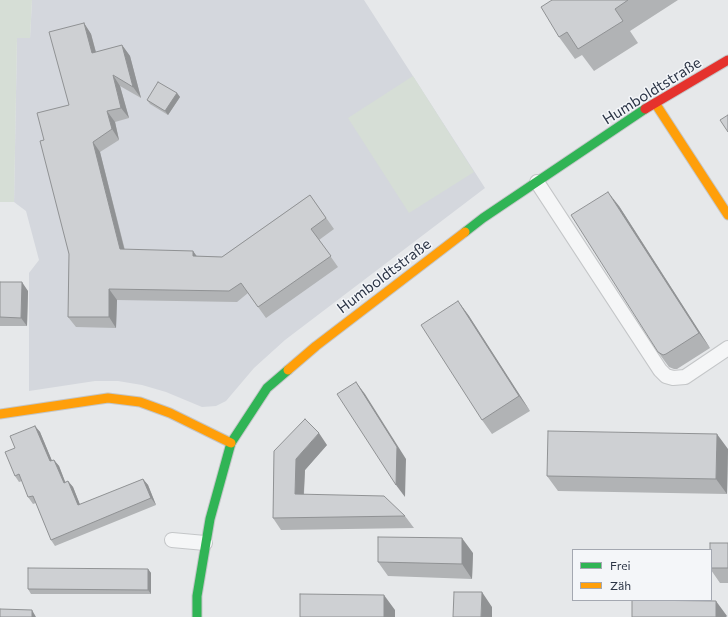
<!DOCTYPE html>
<meta charset="utf-8">
<style>
body{margin:0}
#map{position:relative;width:728px;height:617px;overflow:hidden;background:#e6e8ea;font-family:Commissioner,sans-serif}
canvas{display:block}
.legend{position:absolute;left:572px;top:549px;width:140px;height:52px;box-sizing:border-box;background:#f4f6f9;border:1px solid #a4a8b1;margin:0;padding:5px 7px;list-style:none;font-size:12px;color:#2b3445}
.legend li{display:flex;align-items:center;gap:8px;height:20px}
.legend b{width:20px;border:1px solid #a4a8b1}
</style>
<div id="map">
<canvas width="728" height="617"></canvas>
<ul class="legend">
<li><b style="height:5px;background:#30b455"></b>Frei</li>
<li><b style="height:5px;background:#ff9f0a"></b>Zäh</li>
</ul>
</div>
<script>
const ctx = document.querySelector('canvas').getContext('2d');
ctx.lineJoin = 'round';
function fillPath(path, color) { ctx.fillStyle = color; ctx.fill(path, 'evenodd'); }
const poly = rows => new Path2D(rows.map(r => 'M' + r).join(''));
function strokePath(path, color, width, dash) { ctx.strokeStyle = color; ctx.lineWidth = width; ctx.lineCap = dash ? 'butt' : 'round'; ctx.setLineDash(dash || []); ctx.stroke(path); }
function drawText(font, color, halo, rows, align = 'center') {
  ctx.font = font + ' Commissioner,sans-serif'; ctx.lineWidth = 3; ctx.setLineDash([]); ctx.textBaseline = 'middle'; ctx.strokeStyle = halo; ctx.fillStyle = color; for (const [text, x, y, turn = 0] of rows) {
    ctx.save(); ctx.translate(x, y); ctx.rotate((+turn || 0) * Math.PI / 180); ctx.textAlign = isNaN(turn) ? turn : align; if (halo) ctx.strokeText(text, 0, 0); ctx.fillText(text, 0, 0); ctx.restore();
  }
}
fillPath(poly([
 [32,0,364,0,485,188,285,340,254,368,226,401,216,406,202,407,166,392,142,385,118,381,95,381,29,391,29,273,39,260,26,211,14,202,17,38,30,38]
]), '#d4d7dd');
fillPath(poly([
 [0,0,32,0,30,38,17,38,14,202,0,202],
 [413,76,474,172,409,213,348,118]
]), '#d6ded6');
const lane = poly([
 [537,182,660,370,666,376,673,378,685,377,728,348],
 [172,540,205,543]
]);
const fast = poly([
 [465,232,483,218,645,109],
 [197,617,197,596,210,519,231,443,267,388,288,370]
]);
const slow = poly([
 [655,103,728,215],
 [288,370,316,346,465,232],
 [0,414,108,398,140,402,170,413,231,443]
]);
const jam = poly([
 [645,109,728,60]
]);
strokePath(lane, '#c4c6c8', 16);
strokePath(fast, '#c4c6c8', 11);
strokePath(slow, '#c4c6c8', 11);
strokePath(jam, '#c4c6c8', 11);
strokePath(lane, '#f5f6f7', 14);
strokePath(fast, '#30b455', 9);
strokePath(slow, '#ff9f0a', 9);
strokePath(jam, '#e5322d', 9);
fillPath(poly([
 [552,0,678,0,630,31,638,43,594,71,582,55,575,59,559,37],
 [84,23,91,34,96,52,122,45,130,56,141,98,120,86,129,118,115,122,119,140,100,152,125,250,193,251,196,256,222,257,310,195,334,229,319,240,338,267,266,318,248,293,237,302,117,300,116,328,76,327,68,317,69,254,44,140,69,105],
 [177,93,180,97,168,115,150,104,147,100],
 [619,206,710,348,677,369,674,369,669,367,658,352],
 [0,282,28,291,27,326,0,326],
 [458,301,469,316,530,411,492,434,482,420],
 [35,426,40,432,52,461,54,460,59,466,65,482,68,481,73,487,80,505,143,479,148,485,156,505,55,546,51,540,36,503,33,504,28,497,22,481,19,482,15,476,15,448],
 [327,445,305,470,304,494,405,516,414,528,281,530,273,518,274,451],
 [728,449,727,494,558,491,547,476],
 [728,543,728,583,720,583,711,570,711,550],
 [473,553,472,579,388,576,378,562],
 [148,569,151,573,151,594,31,594,28,589]
]), '#b1b3b5');
fillPath(poly([
 [84,23,91,34,99,64,92,53],
 [122,45,130,56,141,98,133,87],
 [113,75,120,86,129,118,121,108],
 [177,93,180,97,168,115,165,111],
 [107,111,115,122,119,140,112,129],
 [93,142,100,152,127,260,120,249],
 [608,192,619,206,710,348,699,333],
 [193,251,201,262,193,256],
 [22,282,28,291,27,326,21,318],
 [109,289,117,300,116,328,109,317],
 [458,301,469,316,530,411,519,396],
 [356,382,365,394,406,459,405,497,396,485],
 [35,426,40,432,55,468,50,461],
 [319,433,327,445,305,470,303,506,295,494,296,459],
 [717,434,728,449,727,494,716,479],
 [54,460,59,466,68,489,64,483],
 [143,479,148,485,156,505,151,498],
 [68,481,73,487,83,512,78,505],
 [462,538,473,553,472,579,462,564],
 [148,569,151,573,151,594,148,590],
 [482,592,492,607,492,617,481,617],
 [384,595,395,610,395,617,384,617],
 [716,601,727,616,726,617,716,617],
 [32,610,36,617,32,617]
]), '#909294');
const building = poly([
 [552,0,628,0,615,9,623,21,578,49,567,32,559,37,541,7,552,0],
 [84,23,92,53,122,45,133,87,113,75,121,108,107,111,112,129,93,142,120,249,193,251,193,256,222,257,310,195,326,218,311,229,331,256,258,307,241,283,229,291,109,289,109,317,68,317,69,254,40,141,44,140,37,113,69,105,49,32,84,23],
 [158,82,177,93,165,111,147,100,158,82],
 [728,115,728,132,720,120,728,115],
 [608,192,699,333,666,354,663,355,658,352,571,215,608,192],
 [0,282,22,282,21,318,0,317,0,282],
 [458,301,519,396,482,420,421,325,458,301],
 [356,382,397,447,396,485,337,394,356,382],
 [305,419,319,433,296,459,295,494,384,496,405,516,273,518,274,451,305,419],
 [35,426,50,461,54,460,64,483,68,481,78,505,143,479,151,498,51,540,33,496,28,497,19,474,15,476,5,452,15,448,10,436,35,426],
 [548,431,717,434,716,479,547,476,548,431],
 [378,537,462,538,462,564,378,562,378,537],
 [710,543,728,543,728,568,711,568,711,550,710,550,710,543],
 [28,568,148,569,148,590,28,589,28,568],
 [454,592,482,592,481,617,453,617,454,592],
 [300,594,384,595,384,617,300,617,300,594],
 [632,600,716,601,716,617,632,617,632,600],
 [0,609,32,610,32,617,0,617,0,609]
]);
fillPath(building, '#ced0d3');
strokePath(building, '#909294', 1);
drawText('15px', '#2b3445', '#f4f6f9', [
 ["Humboldtstraße",652,91,-32],
 ["Humboldtstraße",384,276,-37]
]);
</script>
